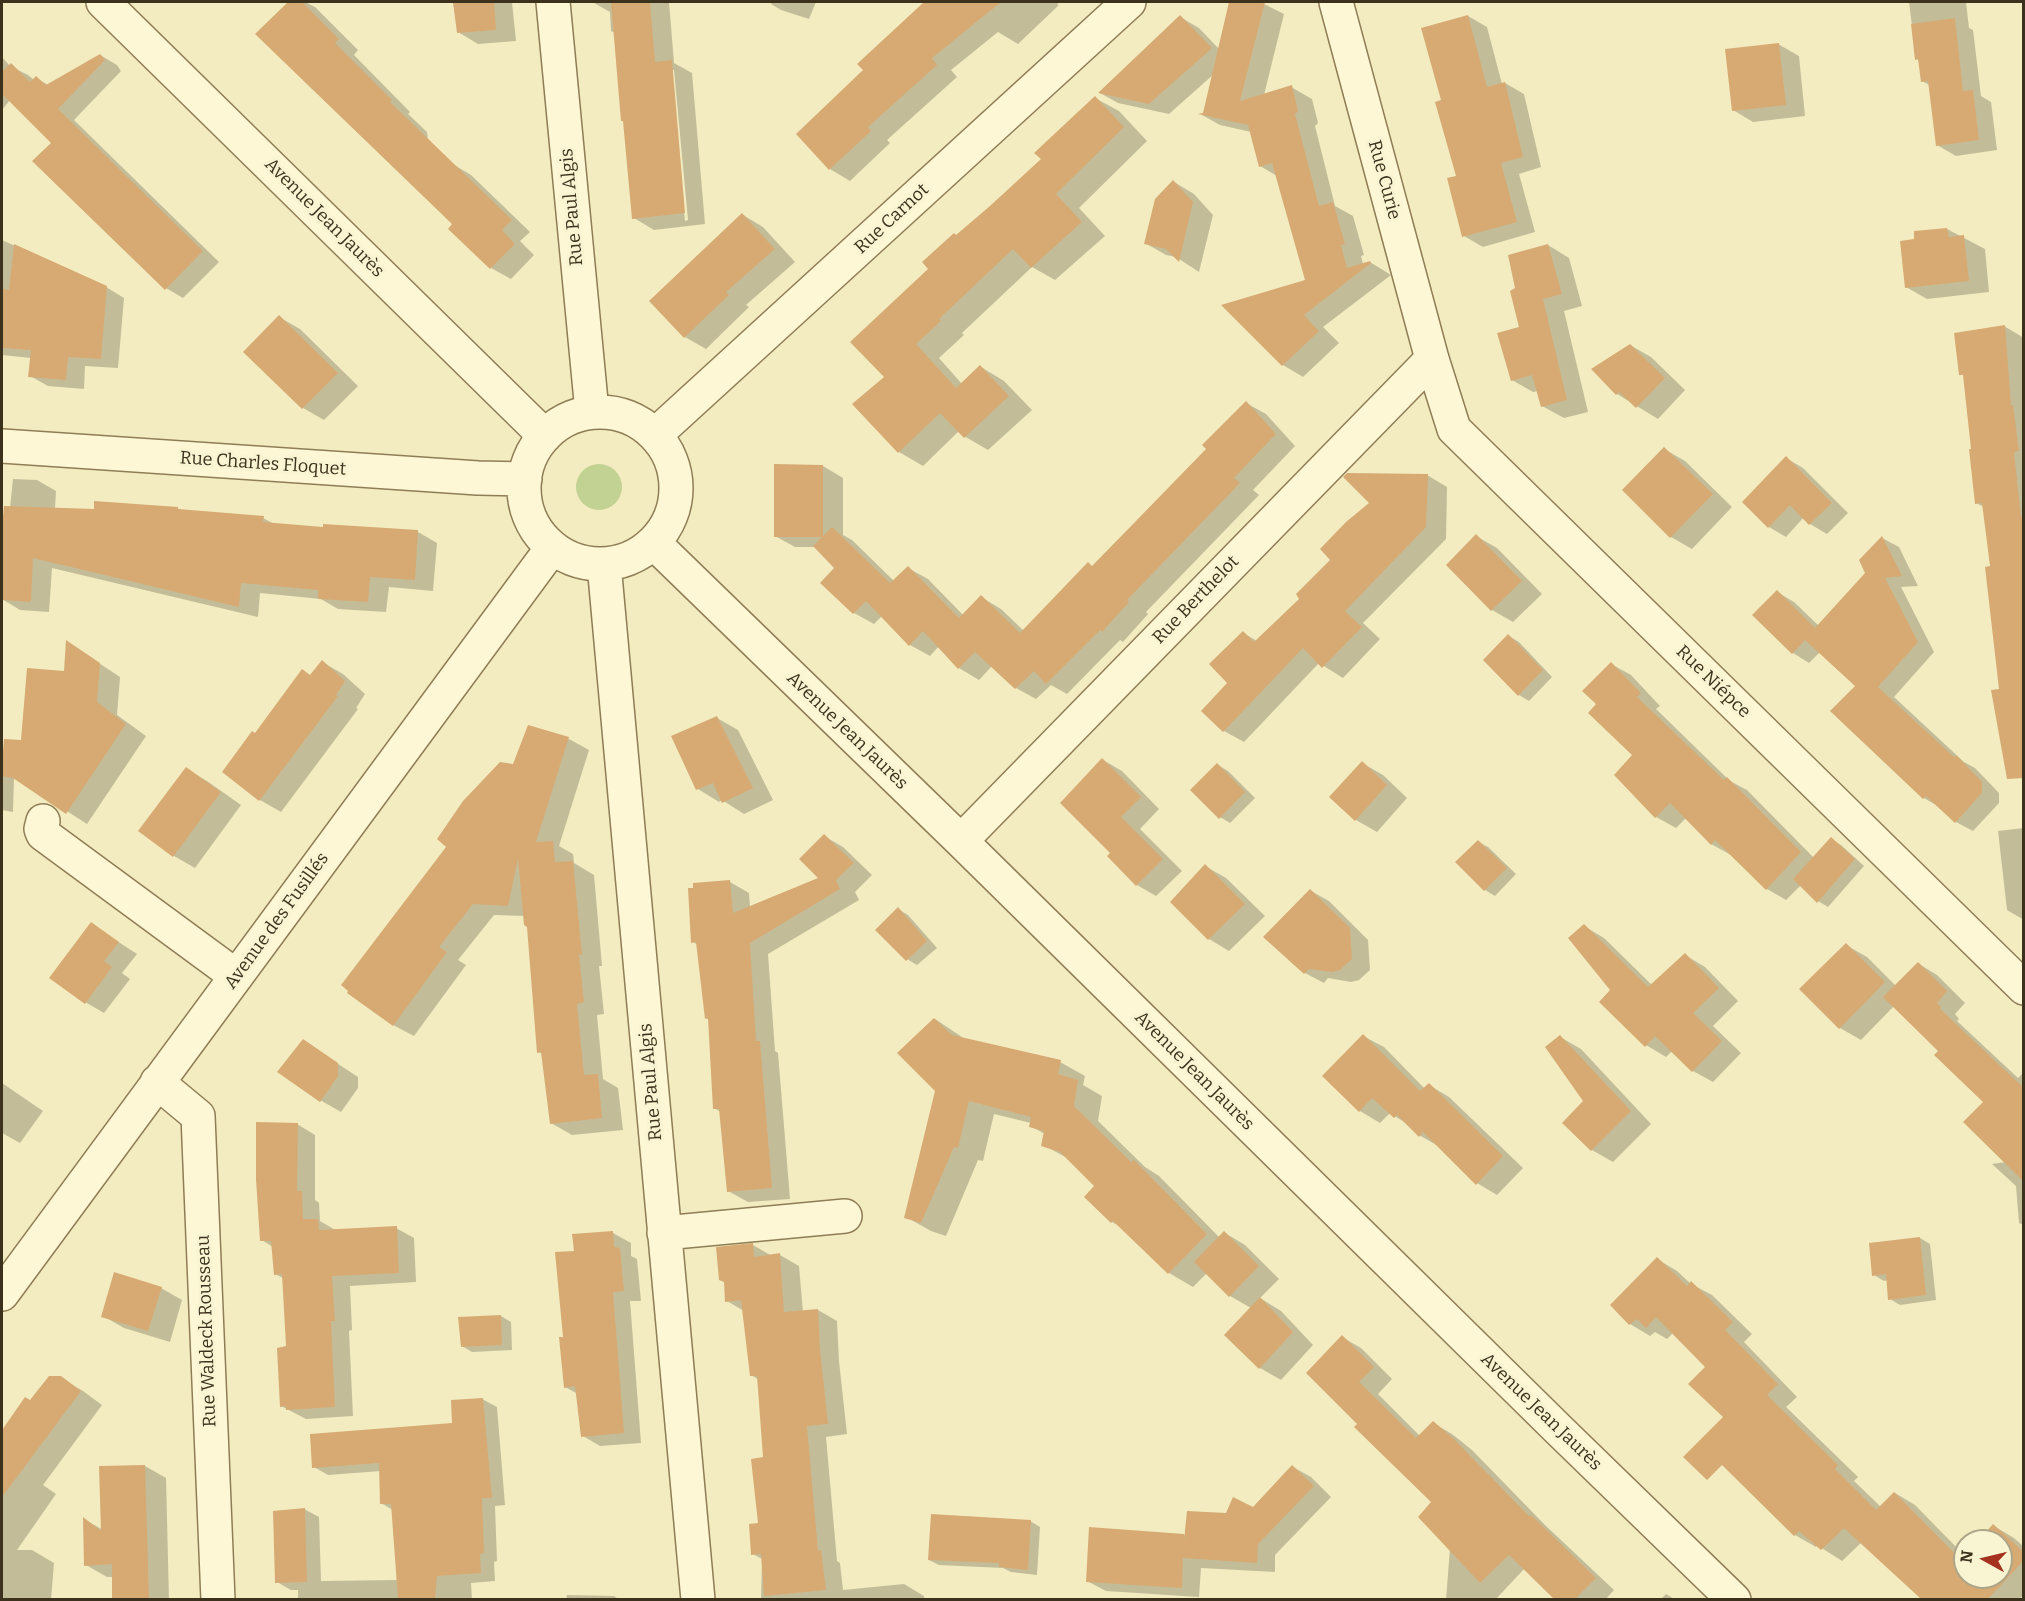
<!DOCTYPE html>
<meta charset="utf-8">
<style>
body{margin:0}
#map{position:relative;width:2025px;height:1601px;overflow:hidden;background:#f3ecc0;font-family:Bitter,serif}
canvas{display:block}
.frame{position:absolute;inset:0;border:3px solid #3c311c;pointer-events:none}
.north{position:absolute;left:1953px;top:1529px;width:60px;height:60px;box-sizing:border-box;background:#f9f4d1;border:2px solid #ada689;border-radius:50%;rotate:278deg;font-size:16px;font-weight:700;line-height:24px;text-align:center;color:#3c311c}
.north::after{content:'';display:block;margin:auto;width:21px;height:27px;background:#a5321e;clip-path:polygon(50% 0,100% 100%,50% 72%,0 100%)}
</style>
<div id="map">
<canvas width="2025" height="1601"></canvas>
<div class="frame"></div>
<div class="north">N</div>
</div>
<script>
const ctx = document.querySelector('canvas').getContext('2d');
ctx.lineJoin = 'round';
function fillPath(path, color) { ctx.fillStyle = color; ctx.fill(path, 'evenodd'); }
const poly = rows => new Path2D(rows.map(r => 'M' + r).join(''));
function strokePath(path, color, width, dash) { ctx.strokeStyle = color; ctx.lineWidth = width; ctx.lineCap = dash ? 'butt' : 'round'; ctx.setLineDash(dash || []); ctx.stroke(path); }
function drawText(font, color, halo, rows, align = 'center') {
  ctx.font = font + ' Bitter,serif'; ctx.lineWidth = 6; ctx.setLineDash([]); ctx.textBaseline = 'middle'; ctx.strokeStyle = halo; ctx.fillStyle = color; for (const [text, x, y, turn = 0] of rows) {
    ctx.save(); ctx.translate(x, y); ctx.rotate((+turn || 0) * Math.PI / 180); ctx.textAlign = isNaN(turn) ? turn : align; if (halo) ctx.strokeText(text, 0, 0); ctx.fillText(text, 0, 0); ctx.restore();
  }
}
fillPath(poly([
 '576 487a23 23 0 1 1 46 0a23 23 0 1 1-46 0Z'
]), '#c1d293');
fillPath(poly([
 [290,2,305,2,315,7,358,50,354,55,410,112,408,114,427,132,431,165,451,163,471,175,530,232,520,241,534,255,511,279,491,268,450,229,454,224,258,34],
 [453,2,512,2,516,41,478,44,458,32],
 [596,2,669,2,674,63,692,73,705,224,654,230,634,218,615,33,611,31,610,12,594,3],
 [671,70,674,70,688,220,685,221],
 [772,2,816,2,809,19,781,10,771,4],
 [931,2,1060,2,1057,4,1059,5,1018,44,998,32,951,70,957,77,887,140,890,143,850,181,830,169,865,70,909,22],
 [1231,2,1260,2,1284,14,1264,95,1291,87,1312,99,1318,123,1315,126,1335,206,1353,216,1364,255,1361,256,1363,264,1370,262,1391,275,1323,327,1339,343,1303,377,1283,365,1307,281,1277,176,1260,166,1251,132,1220,125,1202,115,1204,114,1214,74,1169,114,1118,103,1100,93,1180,17,1199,28,1219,49],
 [1909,2,1966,2,1969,28,1973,30,1981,96,1991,102,1997,150,1956,156,1937,145,1931,86,1922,81,1919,60,1916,59],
 [1468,16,1487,27,1502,84,1505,83,1524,94,1541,167,1519,174,1535,232,1483,247,1464,236,1458,177],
 [1778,44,1799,56,1805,116,1753,122,1733,110],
 [100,55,117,65,121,71,74,120,219,262,183,298,166,288,53,143,10,100,2,110,2,57,10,66,28,75,34,80,36,78,48,85],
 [1095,98,1119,111,1147,141,1079,208,1105,236,1055,280,1032,267,962,333,964,335,939,358,962,384,981,367,1004,381,1032,410,988,450,964,436,959,431,923,466,899,452,886,377,930,269,957,236,1043,159],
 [1174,182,1194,194,1213,215,1199,272,1176,257,1166,255,1145,243],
 [743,215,763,227,795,262,746,305,749,307,706,349,685,337],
 [1947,229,1985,249,1989,292,1927,299,1906,287,1916,240],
 [2,240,106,287,124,298,118,368,85,366,84,389,48,386,30,376,31,358,2,355],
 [1548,245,1569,258,1582,306,1564,311,1588,412,1564,418,1542,406,1538,391,1533,392,1512,380,1521,328,1516,289],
 [279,317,300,329,358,386,324,420,303,408,245,352],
 [2004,326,2024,338,2024,769,2000,691,1991,568,1984,507,1976,503,1973,450,1965,376,1961,374],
 [1630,345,1651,357,1685,390,1658,419,1617,394],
 [1246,403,1266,414,1295,446,1253,490,1259,495,1146,612,1148,614,1123,642,1120,640,1067,694,1051,685,1036,699,1016,688,992,666,979,680,959,668,939,646,930,656,910,645,882,616,874,624,854,613,836,568,816,547,795,547,775,536,775,466,823,466,843,478,843,535,852,540,894,581,908,568,928,579,963,615,981,597,1001,609,1024,631,1093,567,1208,448],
 [1664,449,1685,461,1732,507,1692,549,1671,537,1624,490],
 [1786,458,1803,468,1848,513,1827,534,1810,524,1804,517,1786,537,1769,527,1744,502],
 [1427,475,1447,487,1446,539,1363,623,1380,639,1343,678,1319,663,1244,742,1224,731,1229,683,1243,633,1257,641],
 [13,479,37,480,56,491,55,509,95,510,177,508,183,511,263,518,276,525,418,532,437,543,433,591,389,587,386,612,338,609,321,599,260,593,258,617,52,568,49,612,20,610,2,599,6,549,2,547,2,518,5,518,10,508],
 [1476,536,1497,548,1542,594,1513,622,1492,610],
 [1882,538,1899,547,1918,586,1901,587,1934,652,1894,697,1964,762,1975,768,1999,793,1999,803,1973,831,1956,822,1941,808,1924,798,1832,711,1857,686,1820,652,1809,663,1793,653,1777,592,1794,602,1819,626,1867,574],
 [1509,636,1519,642,1552,677,1529,701,1519,695,1486,660],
 [67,642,120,677,117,715,146,736,87,824,14,777,13,812,2,810,2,758,3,759,23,742,65,672],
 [322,662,343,674,365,694,356,708,358,709,281,812,260,800,224,772],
 [1611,664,1631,675,1660,706,1656,709,1730,781,1747,790,1814,858,1831,839,1841,845,1864,866,1828,907,1818,901,1801,885,1786,900,1767,889,1731,855,1711,844,1686,818,1676,828,1656,817,1616,775,1634,755,1598,704],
 [717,718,738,730,773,800,744,814,722,800,719,802,698,789,673,737],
 [529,727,569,739,589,750,559,846,573,854,574,863,594,875,602,966,599,966,604,1014,597,1015,603,1079,618,1088,623,1130,572,1135,551,1123,543,1054,538,1052,529,926,525,916,494,915,458,960,466,965,414,1036,393,1025,514,765],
 [1103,760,1122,771,1159,809,1140,829,1182,871,1156,896,1137,885,1112,853],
 [1362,763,1383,775,1407,798,1377,832,1356,820],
 [1218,765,1228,771,1255,798,1230,823,1220,817],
 [186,769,207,781,241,805,195,868,174,856,140,831],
 [2024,828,2024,920,2007,910,1998,831],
 [824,836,843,847,872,875,855,892,859,900,768,954,775,1051,778,1053,790,1199,748,1202,728,1191,721,1112,714,1108,709,1020,706,1018,698,945,693,942,730,882,749,893,750,907,820,878],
 [1478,842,1488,847,1516,874,1495,896,1485,890],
 [1205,866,1226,878,1265,916,1229,951,1209,939],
 [1311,891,1329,901,1368,940,1370,970,1359,980,1351,982,1328,978,1324,983,1305,973,1265,937],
 [898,909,908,915,937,948,917,965,907,959],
 [91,924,137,954,122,973,130,979,104,1013,85,1002],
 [1584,926,1604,938,1652,985,1685,955,1705,967,1738,1001,1713,1026,1741,1053,1713,1082,1693,1071,1672,1051,1666,1057,1646,1045,1612,990],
 [1846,945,1867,957,1896,986,1919,964,1937,975,1965,1003,1955,1014,1959,1019,1957,1021,2018,1078,2024,1072,2024,1225,2019,1223,2016,1186,1992,1164,2006,1162,1985,1102,1940,1051,1894,1006,1861,1040,1840,1028],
 [935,1019,965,1039,1060,1062,1085,1076,1083,1085,1102,1096,1098,1121,1145,1167,1159,1176,1220,1238,1225,1233,1245,1245,1279,1279,1260,1298,1281,1311,1313,1345,1281,1380,1260,1368,1251,1308,1230,1296,1207,1273,1193,1287,1169,1273,1121,1227,1112,1222,1096,1186,1071,1160,1043,1145,1045,1134,1030,1126,1031,1123,994,1114,983,1161,978,1160,946,1236,931,1231,906,1217,937,1091],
 [1363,1036,1384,1047,1425,1089,1429,1085,1449,1097,1523,1168,1497,1195,1477,1183,1440,1147,1419,1135,1409,1125,1390,1113,1380,1123,1360,1111,1324,1076],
 [1560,1037,1581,1049,1651,1124,1613,1162,1592,1150,1564,1123,1585,1102],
 [303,1041,358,1077,358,1088,341,1112,320,1100],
 [2,1083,43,1111,20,1143,2,1133],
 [297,1124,315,1135,315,1200,319,1203,320,1221,337,1231,396,1228,414,1238,416,1282,350,1286,352,1330,349,1331,353,1416,306,1419,281,1406,288,1347,283,1278,275,1274,273,1247,262,1240],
 [613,1233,631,1243,631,1256,637,1259,641,1301,630,1301,641,1443,600,1446,583,1436,578,1394,565,1387,564,1338,576,1252],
 [1920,1238,1930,1244,1936,1300,1900,1305,1890,1299,1888,1280,1884,1281,1874,1275],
 [753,1245,772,1256,780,1255,799,1266,803,1312,818,1310,837,1321,839,1361,847,1434,826,1437,837,1561,840,1563,843,1590,904,1584,924,1596,924,1600,761,1600,762,1559,753,1554,760,1524,765,1459,759,1380,751,1375,744,1311,727,1301],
 [1657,1259,1677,1271,1691,1284,1712,1295,1752,1334,1744,1342,1797,1397,1786,1407,1858,1477,1854,1481,1881,1507,1895,1493,1915,1505,1965,1556,1965,1577,2001,1577,2001,1541,1980,1541,1994,1526,2014,1538,2024,1547,2024,1594,2019,1600,1923,1600,1862,1542,1842,1561,1817,1545,1816,1547,1795,1535,1759,1499,1707,1367,1673,1333,1667,1339,1655,1332,1650,1336,1630,1324],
 [161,1288,182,1300,170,1342,124,1328,103,1316],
 [501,1316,511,1322,512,1350,472,1352,462,1346,460,1319],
 [1342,1337,1361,1348,1392,1379,1378,1394,1420,1436,1433,1423,1452,1434,1472,1450,1545,1525,1614,1590,1605,1600,1556,1600,1525,1568,1495,1600,1446,1600,1450,1548,1433,1502,1359,1424],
 [60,1378,83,1391,102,1405,43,1485,56,1494,17,1550,32,1550,54,1563,51,1600,2,1600,2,1432,19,1408,24,1409],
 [482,1399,497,1407,505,1505,495,1506,497,1561,494,1562,495,1581,471,1583,472,1600,298,1600,298,1590,291,1590,277,1582,304,1509,319,1517,321,1581,398,1580,393,1510,381,1503,381,1471,328,1475,314,1467,453,1424],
 [145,1466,166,1478,169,1600,114,1600,114,1577,107,1577,86,1565,84,1519,103,1530],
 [1293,1467,1311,1477,1331,1497,1275,1555,1275,1572,1201,1568,1199,1597,1106,1591,1087,1581,1184,1535,1186,1536,1227,1515,1253,1509],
 [1030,1521,1040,1527,1037,1575,1011,1572,1003,1568,939,1565,929,1560],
 [1666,1594,1676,1600,1660,1600],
 [567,1595,614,1596,620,1600,566,1600]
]), '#0003');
fillPath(poly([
 [288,2,302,2,339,39,335,43,392,100,390,102,512,220,502,230,515,244,490,269,448,229,452,224,255,34],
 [453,2,494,2,496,30,457,33],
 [611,2,650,2,655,62,672,60,685,213,632,219,623,121,621,121],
 [924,2,1001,2,932,58,937,65,868,127,871,131,829,170,796,134,863,70,857,64],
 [1229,2,1265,2,1240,101,1292,85,1298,111,1295,114,1319,206,1333,202,1345,244,1341,245,1347,268,1370,261,1371,263,1304,315,1319,331,1282,366,1221,305,1305,280,1272,163,1259,167,1248,125,1198,114,1203,113],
 [1180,15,1212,48,1149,104,1098,93],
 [1468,15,1487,87,1505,82,1523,157,1501,163,1517,222,1462,237,1447,178,1456,176,1435,102,1441,100,1421,28],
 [1955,18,1963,91,1973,90,1979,140,1936,146,1928,81,1921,82,1918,59,1915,60,1911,24],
 [1779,43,1786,105,1732,111,1725,49],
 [100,54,105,60,58,109,203,251,165,290,32,161,51,143,2,94,2,72,11,63,30,82,36,76,46,85],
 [1095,96,1124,127,1056,194,1082,222,1031,268,1013,249,939,319,941,321,916,344,956,388,980,365,1009,396,964,438,940,413,898,453,852,404,884,377,850,342,928,269,922,262,954,233,956,235,990,206,1041,159,1034,153],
 [1173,180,1193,202,1179,262,1166,249,1144,244,1155,199],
 [742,213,775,249,726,292,729,295,684,338,649,301],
 [1947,228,1949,237,1964,235,1969,281,1905,288,1900,241,1914,239,1914,231],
 [14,244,107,286,101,359,68,357,66,380,28,377,31,350,2,348,2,289,9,290],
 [1548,244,1562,294,1543,299,1567,400,1541,407,1532,375,1511,381,1497,333,1519,327,1510,291,1515,288,1508,255],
 [279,315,338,373,302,409,243,352],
 [2005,325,2011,405,2013,405,2019,451,2014,452,2021,517,2024,516,2024,778,2007,779,1991,690,1999,689,1985,567,1990,566,1982,503,1975,504,1969,449,1971,449,1963,375,1959,375,1954,333],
 [1630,344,1665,378,1636,408,1619,392,1616,395,1591,369],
 [1246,401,1276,434,1234,478,1240,483,1127,600,1129,602,1102,632,1100,630,1046,684,1034,671,1015,689,975,652,958,669,923,631,909,646,866,601,853,614,820,583,834,568,813,546,822,537,774,537,774,464,823,465,823,536,832,527,890,583,908,566,959,618,981,595,1020,633,1088,562,1092,566,1135,522,1206,449,1202,445],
 [1664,447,1713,494,1670,538,1622,490],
 [1786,456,1832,503,1809,525,1790,505,1768,528,1742,502],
 [1347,473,1428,474,1426,527,1345,611,1362,627,1322,668,1303,648,1223,732,1201,711,1227,683,1209,664,1243,631,1254,642,1299,599,1296,594,1330,560,1320,549,1346,522,1369,503,1343,477],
 [94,501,178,507,178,509,264,516,263,522,323,527,323,524,418,530,415,580,370,577,368,602,318,599,318,590,241,583,239,607,33,558,31,602,2,600,2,517,3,517,4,506,94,509],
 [1476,534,1522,581,1491,611,1446,565],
 [1882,536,1902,576,1885,578,1918,642,1878,687,1954,757,1957,756,1982,782,1982,793,1955,823,1926,796,1923,799,1830,711,1855,686,1805,640,1792,654,1752,615,1777,590,1815,628,1865,573,1859,560],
 [1508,634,1543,670,1518,696,1483,660],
 [66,640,100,663,97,702,126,724,66,814,13,778,2,776,2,762,4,739,21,740,27,668,64,671],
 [322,660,345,681,336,695,338,696,259,801,222,772,252,731,255,733,302,669,310,675],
 [1611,662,1641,693,1637,697,1724,780,1727,777,1801,852,1766,890,1715,840,1711,845,1670,803,1655,818,1614,775,1632,755,1588,713,1596,704,1582,691],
 [717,716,753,788,722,803,713,783,696,790,671,736],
 [528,725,569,737,536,842,553,841,555,862,573,861,582,955,579,955,584,1002,577,1004,584,1075,598,1074,602,1118,550,1124,541,1052,537,1053,527,927,524,925,518,859,508,906,473,904,439,947,447,952,393,1026,347,993,348,991,341,985,446,847,437,839,463,801,500,762,513,764],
 [1102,758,1141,797,1121,817,1163,859,1136,886,1107,856,1110,853,1060,803],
 [1362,761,1387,785,1355,821,1329,797],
 [1217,763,1245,792,1219,819,1190,790],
 [186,767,221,792,173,857,138,831],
 [824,834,854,863,836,880,840,889,750,943,756,1041,760,1041,772,1188,727,1192,719,1109,713,1109,708,1018,705,1019,696,942,691,943,688,888,693,888,693,883,730,880,733,913,818,878,799,859],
 [1831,837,1855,859,1817,903,1793,879],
 [1478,840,1507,868,1484,891,1455,862],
 [1205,864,1245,904,1208,940,1170,902],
 [1310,889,1350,928,1352,959,1340,970,1332,972,1309,969,1304,974,1263,937],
 [898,907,927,941,906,961,875,930],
 [91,922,119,942,104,961,112,967,85,1004,49,978],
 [1584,924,1648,987,1685,953,1719,988,1693,1013,1722,1041,1692,1072,1655,1036,1645,1047,1599,1002,1610,990,1568,938],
 [1846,943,1885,982,1839,1029,1799,989],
 [1918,962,1947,991,1937,1003,1941,1007,1940,1009,2024,1088,2024,1182,1963,1122,1983,1102,1934,1055,1938,1051,1883,997],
 [934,1018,952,1035,1061,1060,1058,1074,1078,1080,1074,1106,1131,1162,1134,1160,1207,1234,1168,1274,1113,1221,1111,1223,1084,1197,1094,1186,1060,1152,1041,1146,1044,1131,1029,1127,1031,1117,969,1101,958,1148,954,1147,921,1223,904,1218,935,1091,897,1053],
 [1363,1034,1420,1091,1429,1083,1503,1156,1476,1185,1423,1132,1419,1137,1397,1115,1394,1118,1372,1098,1359,1112,1322,1076],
 [1560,1035,1631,1111,1591,1151,1562,1123,1583,1101,1545,1047],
 [303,1039,338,1063,338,1076,320,1102,277,1072],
 [256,1122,298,1123,297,1191,302,1191,303,1219,318,1219,319,1230,397,1226,399,1273,332,1276,335,1321,331,1321,335,1407,286,1410,286,1406,280,1407,277,1348,286,1346,282,1274,274,1275,271,1241,260,1241,256,1179],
 [613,1231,614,1247,620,1248,624,1291,613,1292,624,1433,581,1437,575,1386,564,1388,559,1337,563,1337,555,1252,574,1251,572,1234],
 [1224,1231,1259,1266,1229,1297,1194,1262],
 [1920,1237,1926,1295,1888,1300,1886,1274,1872,1276,1869,1243],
 [753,1243,754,1257,780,1253,784,1312,818,1309,820,1349,828,1424,807,1426,818,1551,821,1550,826,1590,764,1596,761,1554,751,1555,749,1524,758,1523,751,1459,763,1457,757,1376,750,1376,741,1300,725,1302,724,1282,719,1280,716,1247],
 [1657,1257,1687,1286,1691,1281,1733,1322,1725,1330,1778,1384,1767,1395,1838,1465,1835,1469,1876,1510,1894,1492,1961,1560,1965,1556,1965,1577,2001,1577,2001,1541,1978,1541,1993,1524,2024,1552,2024,1560,1988,1599,1921,1599,1844,1528,1821,1550,1799,1531,1794,1536,1722,1465,1707,1480,1683,1457,1723,1417,1688,1384,1705,1367,1656,1317,1646,1328,1637,1319,1629,1325,1610,1305],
 [114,1272,162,1287,148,1331,101,1317],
 [1260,1297,1293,1332,1259,1369,1224,1335],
 [501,1315,502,1345,461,1347,458,1317],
 [1342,1335,1374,1367,1359,1382,1416,1438,1433,1421,1452,1437,1529,1516,1531,1515,1596,1578,1575,1599,1554,1599,1509,1555,1480,1583,1418,1517,1431,1502,1354,1427,1357,1424,1306,1373],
 [49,1376,61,1376,81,1391,2,1497,2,1430,25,1397,30,1400],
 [483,1398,492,1498,482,1498,484,1553,480,1554,481,1573,437,1576,435,1599,398,1599,391,1504,380,1504,379,1463,312,1468,310,1434,452,1423,451,1400],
 [145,1465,149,1599,112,1599,112,1564,84,1566,83,1517,101,1531,99,1466],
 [1292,1465,1314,1486,1258,1544,1257,1563,1183,1558,1182,1588,1086,1582,1089,1527,1184,1534,1184,1540,1187,1511,1226,1513,1233,1497,1253,1507],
 [305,1508,307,1582,275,1583,273,1511],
 [931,1514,1031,1520,1028,1570,999,1567,999,1563,928,1560]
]), '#d6aa72');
const minor = poly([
 [103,2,545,436],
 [553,2,592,412],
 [1336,2,1432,359,1454,429,2024,988],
 '524 488a76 76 0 1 1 152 0a76 76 0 1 1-152 0Z',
 [655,435,1129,2],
 [2,446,478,478,525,479],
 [654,543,961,841,1559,1430,1734,1600],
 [604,564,698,1600],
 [43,821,41,829,43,834,236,976],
 [961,841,1432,359],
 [157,1082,198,1116,218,1600],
 [664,1233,845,1216],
 [2,1294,552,548]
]);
strokePath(minor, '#8f7d56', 36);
strokePath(minor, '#fdf7d5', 33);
drawText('18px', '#3c311c', '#f9f4d1', [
 ["Rue Curie",1384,180,75],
 ["Rue Paul Algis",572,207,-95],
 ["Avenue Jean Jaurès",324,218,45],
 ["Rue Carnot",892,219,-43],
 ["Rue Charles Floquet",263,464,4],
 ["Rue Berthelot",1196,600,-46],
 ["Rue Niépce",1713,682,44],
 ["Avenue Jean Jaurès",847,731,44],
 ["Avenue des Fusillés",277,921,-54],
 ["Avenue Jean Jaurès",1194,1071,45],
 ["Rue Paul Algis",651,1082,-95],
 ["Rue Waldeck Rousseau",207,1331,-92],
 ["Avenue Jean Jaurès",1541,1412,44]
]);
</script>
